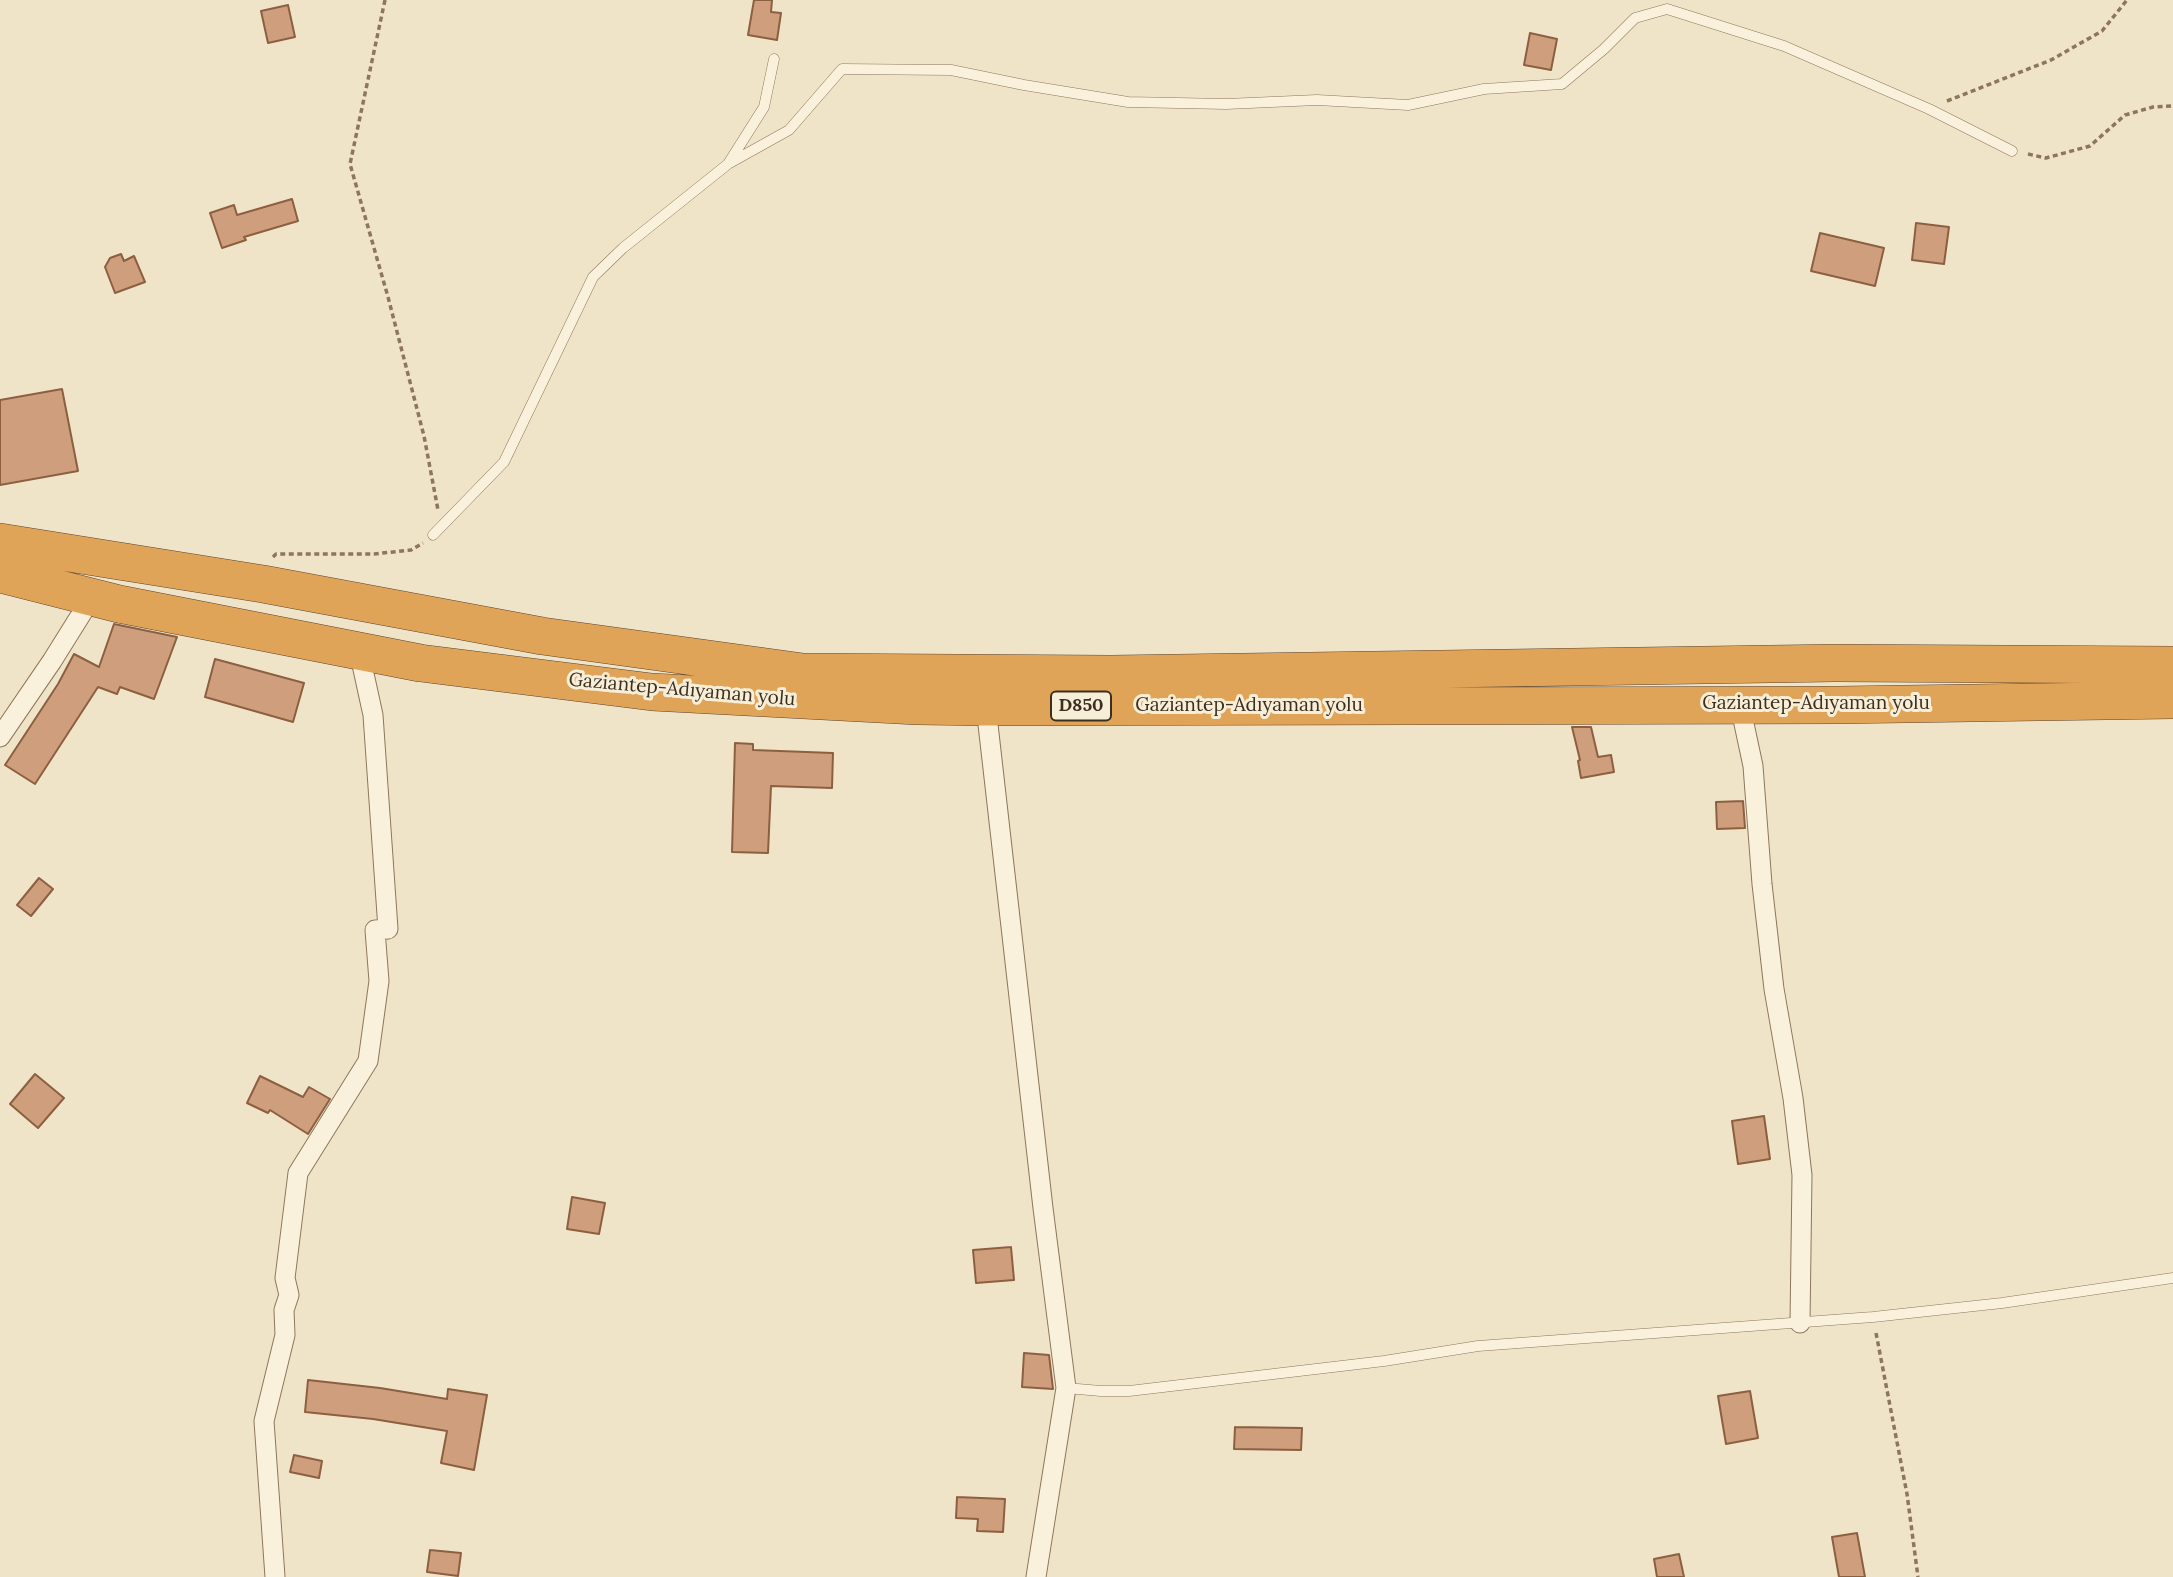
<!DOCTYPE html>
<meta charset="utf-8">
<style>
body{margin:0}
canvas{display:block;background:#f0e4c8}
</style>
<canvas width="2173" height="1577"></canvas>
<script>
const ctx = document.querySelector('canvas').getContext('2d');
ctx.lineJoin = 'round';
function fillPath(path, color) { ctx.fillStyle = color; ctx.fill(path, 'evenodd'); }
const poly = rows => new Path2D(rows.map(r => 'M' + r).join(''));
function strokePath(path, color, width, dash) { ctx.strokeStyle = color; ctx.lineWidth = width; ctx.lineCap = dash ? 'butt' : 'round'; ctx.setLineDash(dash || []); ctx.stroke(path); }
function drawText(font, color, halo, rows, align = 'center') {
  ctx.font = font + ' Lora,serif'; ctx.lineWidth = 6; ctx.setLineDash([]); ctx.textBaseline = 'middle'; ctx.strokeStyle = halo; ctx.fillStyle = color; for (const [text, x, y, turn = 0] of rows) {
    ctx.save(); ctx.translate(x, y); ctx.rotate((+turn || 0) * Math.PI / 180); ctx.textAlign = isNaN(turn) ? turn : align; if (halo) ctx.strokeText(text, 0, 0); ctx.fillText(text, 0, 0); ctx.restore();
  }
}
const building = poly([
 [754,0,772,0,771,12,781,13,777,40,748,35,754,0],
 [288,5,295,37,268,43,261,11,288,5],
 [1530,33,1557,39,1551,70,1524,65,1530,33],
 [292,199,298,221,244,237,246,240,222,248,210,213,234,205,237,215,292,199],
 [1916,223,1949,227,1944,264,1912,260,1916,223],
 [1820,233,1884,248,1875,286,1811,271,1820,233],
 [121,254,124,261,134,256,145,282,115,293,105,267,110,258,121,254],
 [62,389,78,471,0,485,0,400,62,389],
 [114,624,177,637,154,699,120,687,117,694,98,687,35,784,5,765,58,684,74,654,99,667,114,624],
 [215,659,304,683,293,722,205,697,215,659],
 [1572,727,1591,727,1598,757,1611,755,1614,772,1581,778,1578,761,1580,760,1572,727],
 [735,743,753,744,753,750,833,753,832,788,771,786,768,853,732,852,735,743],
 [1743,801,1745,828,1717,829,1716,802,1743,801],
 [39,878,53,889,31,916,17,905,39,878],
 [35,1074,64,1098,38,1128,10,1104,35,1074],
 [260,1076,303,1097,309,1087,330,1099,308,1134,270,1110,268,1113,247,1103,260,1076],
 [1764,1116,1770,1159,1738,1164,1732,1121,1764,1116],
 [572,1197,605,1203,599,1234,567,1229,572,1197],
 [1011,1247,1014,1280,976,1283,973,1250,1011,1247],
 [1024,1353,1049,1355,1053,1389,1022,1387,1024,1353],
 [308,1380,380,1388,447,1399,448,1389,487,1395,474,1470,441,1463,447,1431,373,1419,305,1412,308,1380],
 [1750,1391,1758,1438,1726,1444,1718,1396,1750,1391],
 [1235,1427,1302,1428,1301,1450,1234,1449,1235,1427],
 [294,1455,322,1461,319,1478,290,1472,294,1455],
 [957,1497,1005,1499,1003,1532,977,1531,978,1519,956,1518,957,1497],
 [1857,1533,1865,1577,1839,1577,1832,1537,1857,1533],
 [430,1550,461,1553,458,1576,427,1572,430,1550],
 [1679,1554,1684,1577,1657,1577,1654,1559,1679,1554]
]);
fillPath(building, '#cf9f7d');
strokePath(building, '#8d5f41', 2);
const lane = poly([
 [728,164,789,130,842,69,951,70,1024,85,1128,102,1226,104,1317,100,1408,105,1484,89,1562,84,1604,49,1635,18,1667,9,1784,46,1929,109,2012,151],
 [433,535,504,462,593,277,623,248,728,164,764,107,774,59],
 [1066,1388,1101,1391,1129,1391,1384,1361,1478,1346,1873,1317,2002,1303,2173,1278]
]);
const street = poly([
 [1740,705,1753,766,1762,884,1774,989,1793,1098,1802,1175,1800,1323],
 [986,707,1043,1208,1066,1388,1036,1577],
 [0,737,52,661,92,597],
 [275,1577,264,1421,285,1335,284,1310,289,1295,285,1278,298,1173,368,1061,379,981,375,930,388,929,373,715,359,651]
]);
const highway = poly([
 [0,542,263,584,542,636,803,672,1111,674,1836,663,2173,665],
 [0,574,119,604,420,663,652,692,917,706,986,707,1838,705,2173,700]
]);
strokePath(lane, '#8d765c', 11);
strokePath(street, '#8d765c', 21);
strokePath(highway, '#5b4430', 38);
strokePath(poly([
 [385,0,350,164,388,297,424,436,438,510],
 [1947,101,2051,60,2102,31,2127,0],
 [2028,154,2046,158,2090,146,2125,115,2153,107,2173,106],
 [273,557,276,554,374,554,411,550,423,543],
 [1876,1333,1907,1494,1918,1577]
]), '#8d765c', 3.5, [5, 3.5]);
strokePath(lane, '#faf1dc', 10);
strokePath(street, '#faf1dc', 19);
strokePath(highway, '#e0a458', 37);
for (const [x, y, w] of [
 [1081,706,60]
]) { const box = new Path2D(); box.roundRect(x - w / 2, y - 14.5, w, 29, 5); ctx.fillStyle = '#f7eed8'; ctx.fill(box); strokePath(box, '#3d2e20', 2); }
drawText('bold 18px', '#3d2e20', null, [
 ["D850",1081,706]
]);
drawText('19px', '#3d2e20', '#f7eed8', [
 ["Gaziantep-Adıyaman yolu",682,690,5],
 ["Gaziantep-Adıyaman yolu",1816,704],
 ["Gaziantep-Adıyaman yolu",1249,706]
]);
</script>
